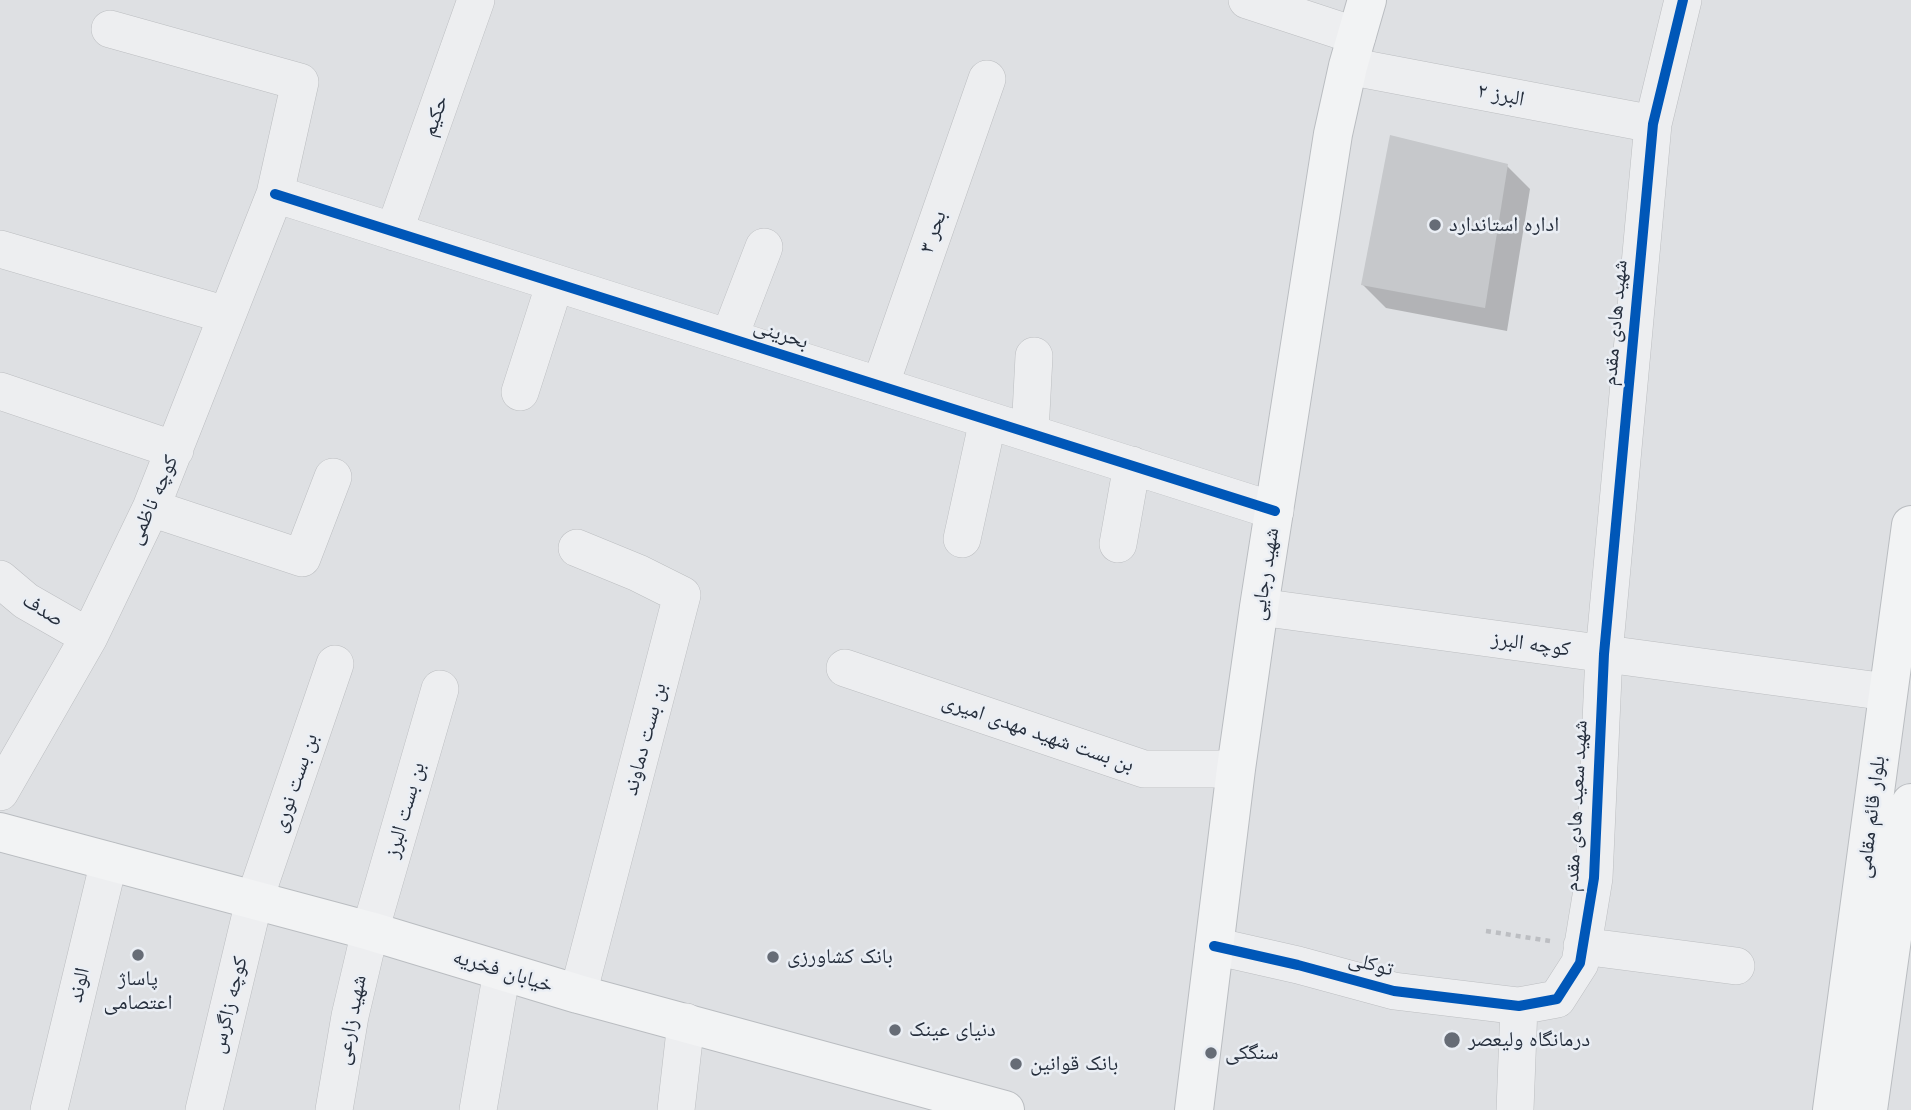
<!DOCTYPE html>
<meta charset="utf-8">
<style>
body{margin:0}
canvas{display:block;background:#dee0e3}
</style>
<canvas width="1911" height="1110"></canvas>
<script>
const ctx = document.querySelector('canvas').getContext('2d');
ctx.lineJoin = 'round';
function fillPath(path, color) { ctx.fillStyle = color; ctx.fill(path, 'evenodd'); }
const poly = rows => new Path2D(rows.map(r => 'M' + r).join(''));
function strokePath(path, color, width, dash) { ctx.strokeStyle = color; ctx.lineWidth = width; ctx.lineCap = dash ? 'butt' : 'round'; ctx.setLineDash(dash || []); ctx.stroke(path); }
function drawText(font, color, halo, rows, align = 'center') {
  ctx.font = font + ' Quicksand,"Noto Naskh Arabic",sans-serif'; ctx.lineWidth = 5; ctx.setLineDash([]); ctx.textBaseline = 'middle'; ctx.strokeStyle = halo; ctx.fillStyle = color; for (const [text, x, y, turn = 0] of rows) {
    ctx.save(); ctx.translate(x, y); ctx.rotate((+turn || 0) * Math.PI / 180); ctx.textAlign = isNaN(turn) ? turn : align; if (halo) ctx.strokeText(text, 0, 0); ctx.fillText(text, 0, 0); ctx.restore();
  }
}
fillPath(poly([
 [1507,166,1530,189,1507,331,1386,308,1363,285]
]), '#0003');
fillPath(poly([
 [1390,135,1508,164,1485,308,1361,285]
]), '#c6c8cb');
const minor = poly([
 [1247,0,1357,36],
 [1348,66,1653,124],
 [275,194,1275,511],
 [394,232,476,0],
 [0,249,226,315],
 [729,338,764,247],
 [880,386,987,79],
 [0,391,175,450],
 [520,392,555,283],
 [1030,433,1034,356],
 [151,508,302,558,333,477],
 [962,539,988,420],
 [1118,544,1132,465],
 [577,548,638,573,682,595,578,994],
 [0,579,26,601,89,637],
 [1259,607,1887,692],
 [845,668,1144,769,1236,769],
 [0,792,89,637,151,508,275,194,300,82,110,29],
 [1214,946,1298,965,1394,991,1519,1006,1557,999,1580,963,1594,878,1604,654,1653,124,1683,0],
 [1582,946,1736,966],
 [49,1110,109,861],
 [204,1110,254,901,335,664],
 [334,1110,350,1016,370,931,440,689],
 [478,1110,502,971],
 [676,1110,686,1022],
 [1515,1110,1519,1006]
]);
const major = poly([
 [0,832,370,931,578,994,1005,1110],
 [1194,1110,1236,769,1259,607,1333,134,1348,66,1367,0],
 [1832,1110,1911,525],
 [1868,1110,1911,803]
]);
strokePath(minor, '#bcbec1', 38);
strokePath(major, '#babdc1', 40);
strokePath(poly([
 [1486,931,1550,941]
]), '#bcbec2', 4.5, [5, 5]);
strokePath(minor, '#edeef0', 37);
strokePath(major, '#f2f3f4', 38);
strokePath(poly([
 [275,194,1275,511],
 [1214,946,1298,965,1394,991,1519,1006,1557,999,1580,963,1594,878,1604,654,1653,124,1683,0]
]), '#0057b8', 10);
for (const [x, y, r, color] of [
 [1435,225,7,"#666c76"],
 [138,955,7,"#666c76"],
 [773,957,7,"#666c76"],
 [895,1030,7,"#666c76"],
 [1452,1040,9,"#666c76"],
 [1211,1053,7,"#666c76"],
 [1016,1064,7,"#666c76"]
]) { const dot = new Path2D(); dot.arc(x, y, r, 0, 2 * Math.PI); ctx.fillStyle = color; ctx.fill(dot); strokePath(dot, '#eaeef4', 2.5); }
drawText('21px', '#252e3c', '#eaeef4', [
 ["البرز ۲",1501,95,11],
 ["حکیم",435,116,-71],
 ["بحر ۳",933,232,-71],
 ["شهید هادی مقدم",1615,323,-85],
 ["بحرینی",781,334,18],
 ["کوچه ناظمی",153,500,-66],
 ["شهید رجایی",1265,574,-81],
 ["صدف",43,610,32],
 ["کوچه البرز",1531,644,8],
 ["بن بست شهید مهدی امیری",1038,733,19],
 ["بن بست دماوند",645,739,-75],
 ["بن بست نوری",295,783,-71],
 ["شهید سعید هادی مقدم",1576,806,-87],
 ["بن بست البرز",405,810,-74],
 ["بلوار قائم مقامی",1871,817,-83],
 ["توکلی",1371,964,15],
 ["خیابان فخریه",503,971,17],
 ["الوند",79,985,-77],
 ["کوچه زاگرس",229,1005,-76],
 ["شهید زارعی",351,1020,-79]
]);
drawText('21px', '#252e3c', '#eaeef4', [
 ["اداره استاندارد",1449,225],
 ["بانک کشاورزی",787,957],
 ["پاساژ",138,979,"center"],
 ["اعتصامی",138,1003,"center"],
 ["دنیای عینک",909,1030],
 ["درمانگاه ولیعصر",1468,1040],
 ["سنگکی",1225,1053],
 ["بانک قوانین",1030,1064]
], 'left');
</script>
